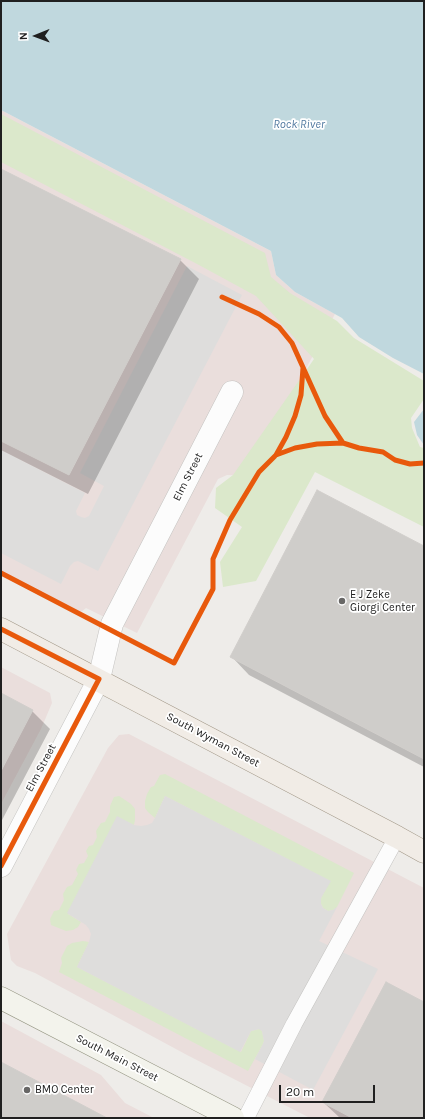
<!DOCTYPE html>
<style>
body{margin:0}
#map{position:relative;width:425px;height:1119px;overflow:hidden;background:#eeece9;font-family:Karla,sans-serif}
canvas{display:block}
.frame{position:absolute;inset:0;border:2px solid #202020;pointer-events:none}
.north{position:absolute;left:16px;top:16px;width:40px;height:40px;-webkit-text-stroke:3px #fff;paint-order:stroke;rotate:269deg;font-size:11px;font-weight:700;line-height:16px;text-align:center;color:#202020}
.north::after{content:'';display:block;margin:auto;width:14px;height:18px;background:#202020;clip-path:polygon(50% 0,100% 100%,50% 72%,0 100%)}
.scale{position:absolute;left:279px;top:1085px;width:96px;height:18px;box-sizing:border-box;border:2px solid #202020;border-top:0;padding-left:5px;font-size:12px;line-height:14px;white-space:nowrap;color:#202020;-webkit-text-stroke:3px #fff;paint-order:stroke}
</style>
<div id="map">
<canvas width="425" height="1119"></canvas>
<div class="frame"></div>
<div class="north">N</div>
<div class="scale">20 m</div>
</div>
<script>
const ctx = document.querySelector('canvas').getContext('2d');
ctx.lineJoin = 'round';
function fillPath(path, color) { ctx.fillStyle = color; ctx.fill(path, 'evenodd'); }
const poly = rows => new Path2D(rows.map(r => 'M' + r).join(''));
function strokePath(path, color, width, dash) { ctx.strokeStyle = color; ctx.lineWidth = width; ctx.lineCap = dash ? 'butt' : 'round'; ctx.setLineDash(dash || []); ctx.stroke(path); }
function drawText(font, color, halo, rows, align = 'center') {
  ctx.font = font + ' Karla,sans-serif'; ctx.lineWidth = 3.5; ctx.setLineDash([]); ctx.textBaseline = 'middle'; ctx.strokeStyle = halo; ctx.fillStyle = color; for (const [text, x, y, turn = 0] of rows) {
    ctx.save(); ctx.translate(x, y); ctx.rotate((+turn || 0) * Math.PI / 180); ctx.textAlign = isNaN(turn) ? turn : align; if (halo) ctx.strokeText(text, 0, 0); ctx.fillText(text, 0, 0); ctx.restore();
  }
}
fillPath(poly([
 [1,110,271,251,276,275,295,292,335,314,249,476,227,475,218,479,137,633,86,608,81,612,73,612,1,576],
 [1,667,50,693,52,703,41,729,1,804],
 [129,734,424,888,424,1118,310,1118,187,1055,35,973,17,966,11,960,7,934,108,748,119,735],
 [1,1021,101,1075,125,1103,154,1118,1,1118]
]), '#eadedc');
fillPath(poly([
 [1,114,265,253,271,277,290,293,337,321,354,338,424,381,424,399,411,418,412,428,420,447,424,448,424,527,315,472,256,581,223,587,220,562,242,527,215,508,216,488,233,475,314,359,256,296,199,265,1,162],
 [165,774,354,873,337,907,333,910,328,911,323,908,321,904,321,898,330,881,165,796,155,818,148,812,145,808,145,801,147,794,151,787,154,786,160,775],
 [119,796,131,804,135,809,135,820,134,825,117,817,68,914,81,922,78,927,73,930,66,931,51,925,50,919,54,911,59,910,64,900,63,894,67,887,72,885,78,874,76,870,79,864,84,863,88,856,86,851,89,846,93,845,97,837,96,831,101,823,105,822,110,812,110,806,114,797],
 [83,941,89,942,77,967,241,1052,251,1031,259,1029,262,1031,264,1041,263,1044,248,1071,59,972,62,963,61,958,67,946,72,943]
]), '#dbe8cb');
fillPath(poly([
 [187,266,242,295,98,571,78,561,74,562,70,566,61,584,1,553,1,450,85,493,76,511,77,515,81,517,85,518,89,516,104,486,80,473],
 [165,796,331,881,321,898,321,904,323,908,328,911,333,910,337,907,319,941,378,969,313,1090,255,1059,263,1044,264,1041,262,1031,259,1029,251,1031,240,1052,77,967,89,942,91,934,89,929,86,925,67,913,117,816,134,825,141,826,147,825,152,823,155,818]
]), '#dedddc');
fillPath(poly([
 [1,1,424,1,424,374,393,358,359,337,342,318,295,292,276,275,271,251,1,110],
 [424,409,424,445,417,435,414,422]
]), '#c0d8de');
fillPath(poly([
 [1,170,180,260,199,279,88,494,1,450],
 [424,547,424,767,249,675,232,657],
 [1,695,32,711,50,729,1,822],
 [424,1003,424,1118,340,1118,323,1102]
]), '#0003');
const building = poly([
 [1,169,181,259,69,475,1,441,1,169],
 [317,490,424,546,424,759,230,657,317,490],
 [1,693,33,710,1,771,1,693],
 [386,982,424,1002,424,1118,352,1118,322,1102,386,982],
 [1,1062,107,1118,1,1118,1,1062]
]);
fillPath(building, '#cfcdca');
strokePath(building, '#d1cecb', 1);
const lane = poly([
 [246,1118,294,1024,397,837]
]);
const street = poly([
 [1,866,99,679,112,624,232,392]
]);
const secondary = poly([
 [1,998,233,1118]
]);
const primary = poly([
 [1,629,397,837,424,852]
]);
strokePath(lane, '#c4c3c1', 17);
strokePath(street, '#c4c3c1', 23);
strokePath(secondary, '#959683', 23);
strokePath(primary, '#a29888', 23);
strokePath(lane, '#fcfcfc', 16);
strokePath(street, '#fcfcfc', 22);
strokePath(secondary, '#f3f3ec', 22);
strokePath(primary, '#f1ece6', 22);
strokePath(poly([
 [222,297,259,314,279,327,292,343,325,416,343,443],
 [276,455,286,437,295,416,301,395,303,368],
 [1,573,174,663,213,589,213,559,230,520,259,472,276,455,295,448,317,444,343,443,359,448,383,452,395,460,410,464,424,463],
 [1,629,99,679,1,866]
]), '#e8590c', 5);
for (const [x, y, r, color] of [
 [342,601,4,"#686766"],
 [27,1090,4,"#686766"]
]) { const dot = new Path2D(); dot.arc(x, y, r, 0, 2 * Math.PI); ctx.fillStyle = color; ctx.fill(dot); strokePath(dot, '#fff', 1.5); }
drawText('11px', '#202020', '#fff', [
 ["Elm Street",188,477,-63],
 ["South Wyman Street",213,740,28],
 ["Elm Street",41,768,-62],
 ["South Main Street",117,1058,27]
]);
drawText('11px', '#202020', '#fff', [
 ["E J Zeke",350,595],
 ["Giorgi Center",350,608],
 ["BMO Center",35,1090]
], 'left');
drawText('italic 12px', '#527aa0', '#fff', [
 ["Rock River",299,125]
]);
</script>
